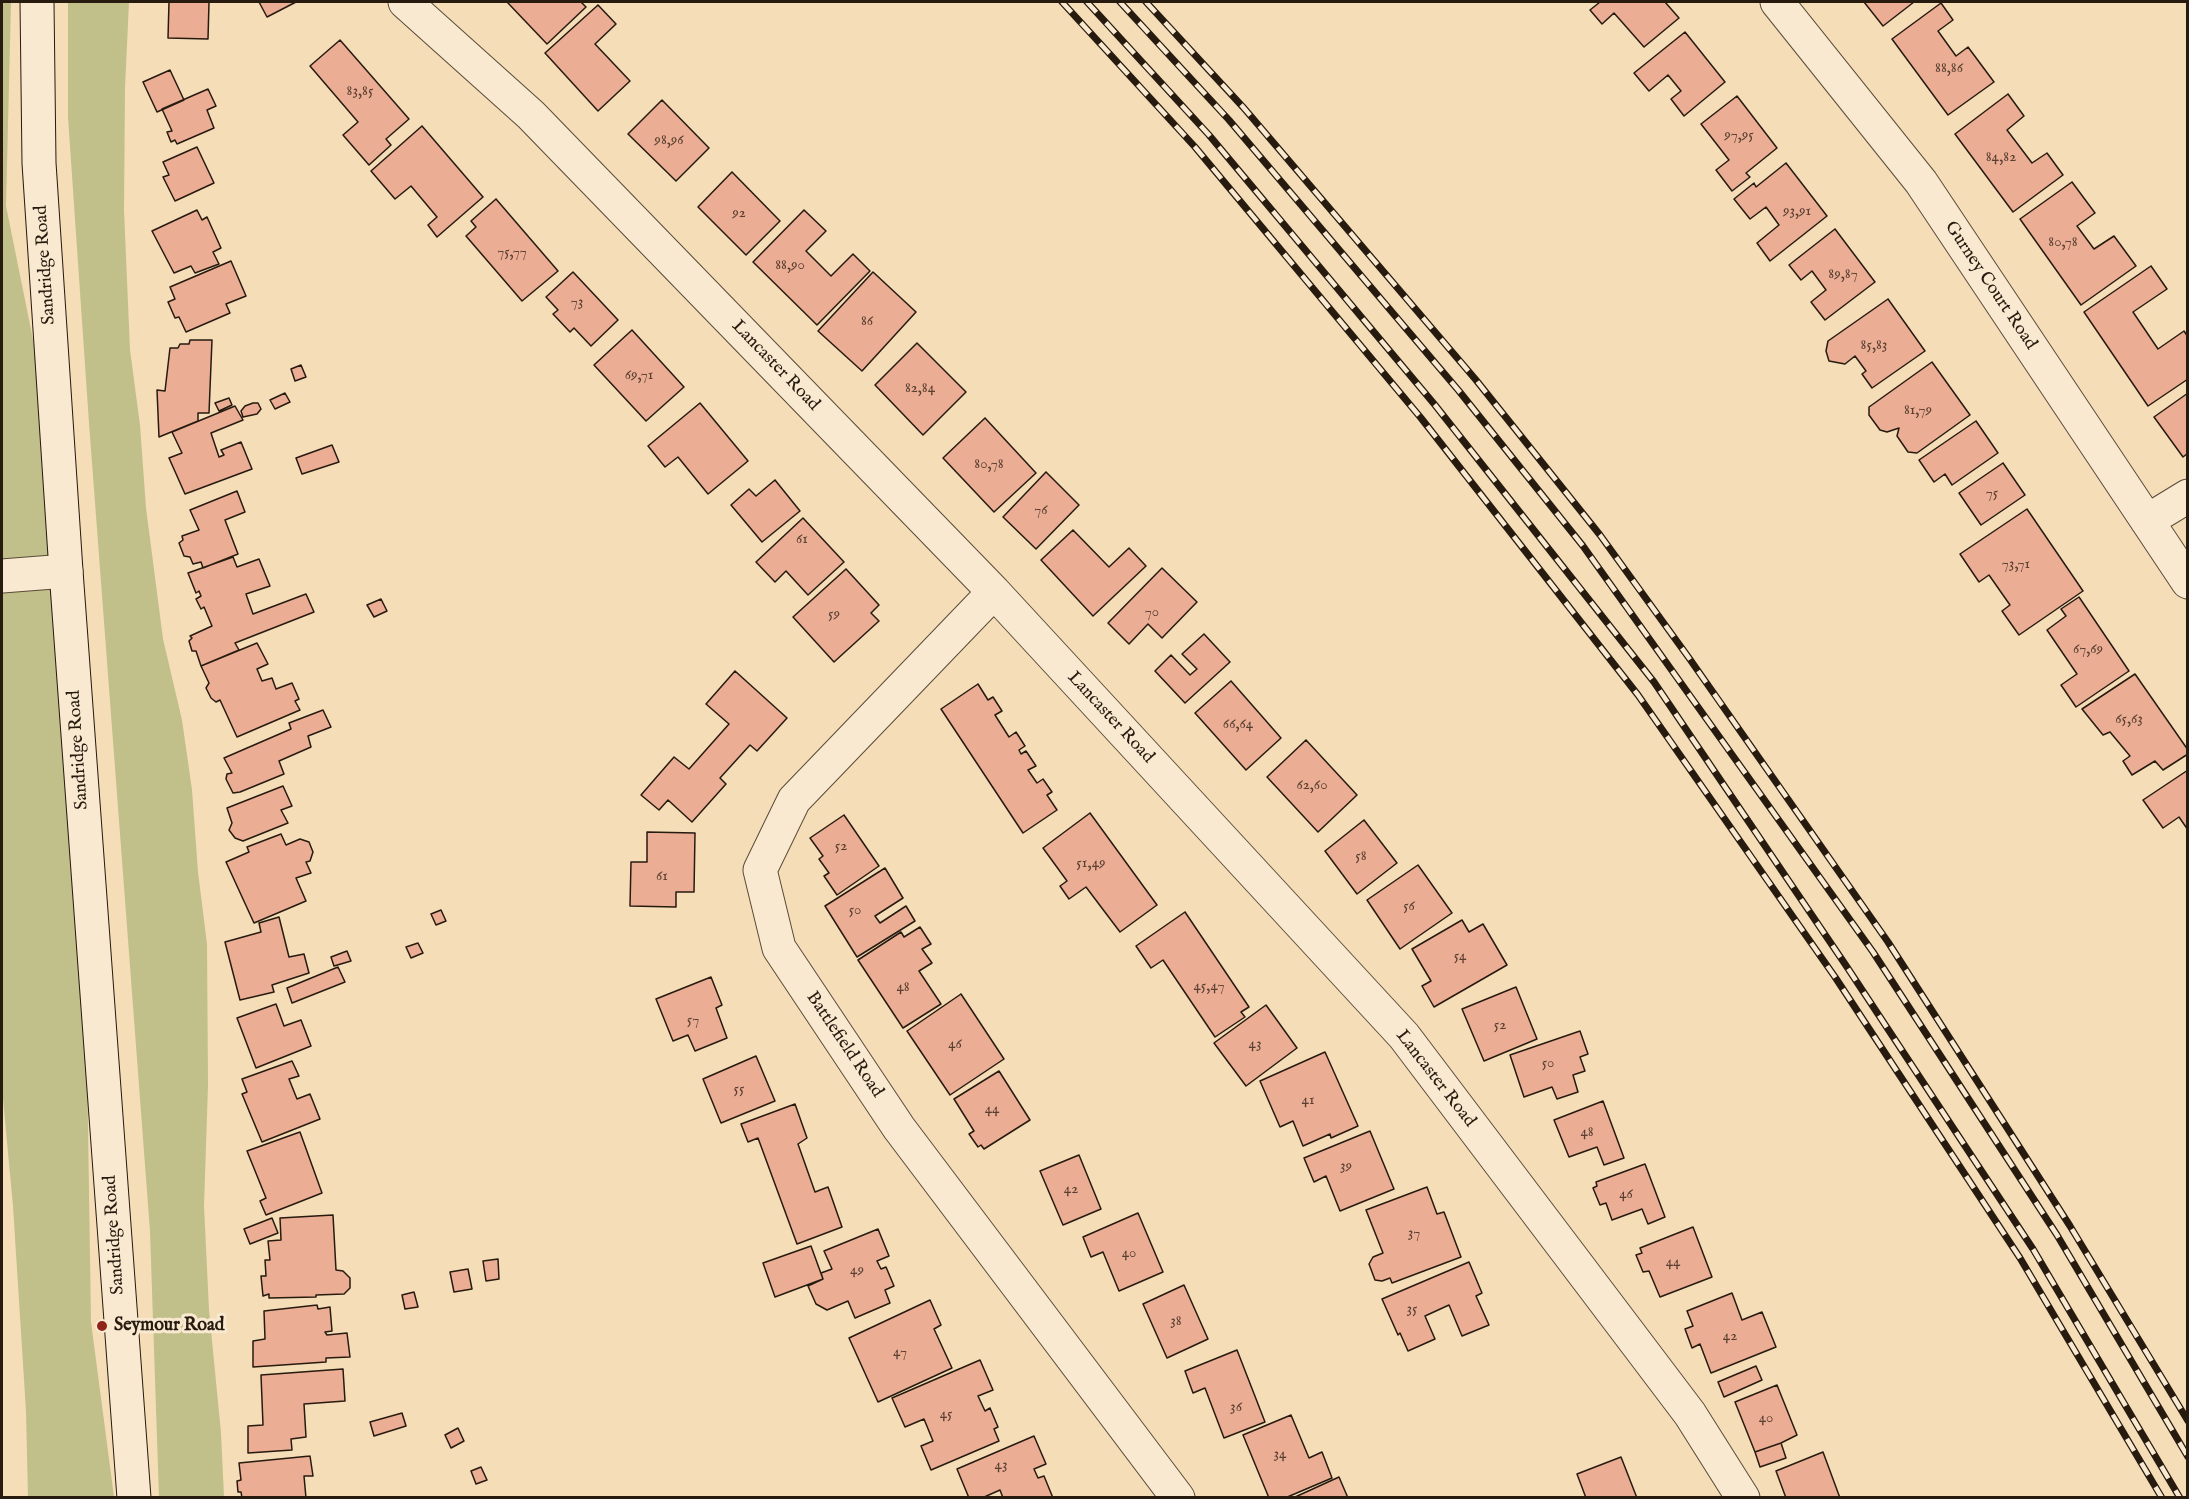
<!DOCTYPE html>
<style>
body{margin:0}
#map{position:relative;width:2189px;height:1499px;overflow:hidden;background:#f4ddb7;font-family:"IM FELL English",serif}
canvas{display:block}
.frame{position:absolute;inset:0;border:3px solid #271a0f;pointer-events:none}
</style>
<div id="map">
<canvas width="2189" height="1499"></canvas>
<div class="frame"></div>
</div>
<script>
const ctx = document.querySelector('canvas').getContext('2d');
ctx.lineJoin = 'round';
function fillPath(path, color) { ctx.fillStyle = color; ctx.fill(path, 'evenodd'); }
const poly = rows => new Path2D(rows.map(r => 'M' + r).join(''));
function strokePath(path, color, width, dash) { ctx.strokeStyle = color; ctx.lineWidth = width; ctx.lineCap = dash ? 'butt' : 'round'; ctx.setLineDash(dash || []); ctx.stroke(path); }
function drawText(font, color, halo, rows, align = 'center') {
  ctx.font = font + ' "IM FELL English",serif'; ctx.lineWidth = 6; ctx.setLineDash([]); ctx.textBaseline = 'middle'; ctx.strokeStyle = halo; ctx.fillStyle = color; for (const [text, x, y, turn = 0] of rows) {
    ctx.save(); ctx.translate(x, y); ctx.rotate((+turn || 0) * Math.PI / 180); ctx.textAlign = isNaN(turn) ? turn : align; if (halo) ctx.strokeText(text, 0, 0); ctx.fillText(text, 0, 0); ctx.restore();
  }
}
fillPath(poly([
 [2,2,11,2,6,206,41,379,66,571,2,578],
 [68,2,129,2,125,88,124,210,130,350,140,425,146,508,163,639,182,720,192,790,198,872,207,944,208,1085,204,1206,209,1310,221,1433,224,1497,159,1497,150,1231,89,423,68,117],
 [55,582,87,1062,91,1322,114,1497,28,1497,26,1411,13,1206,2,1088,2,588]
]), '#c1bf8a');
const building = poly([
 [169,2,209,2,208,39,168,38,169,2],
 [259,2,296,2,267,17,259,2],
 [507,2,581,2,586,7,547,44,507,2],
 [1600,2,1665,2,1679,18,1644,47,1614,13,1602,24,1590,10,1600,2],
 [1864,2,1914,2,1883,26,1864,2],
 [1941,3,1953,20,1938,31,1956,56,1968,47,1994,82,1948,115,1892,39,1941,3],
 [598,5,616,24,595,44,630,81,598,111,545,53,598,5],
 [1685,32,1725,82,1684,116,1671,99,1681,91,1668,75,1649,91,1634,73,1685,32],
 [340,40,409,119,386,139,391,145,369,165,343,135,358,122,310,66,340,40],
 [170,70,184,100,157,112,143,82,170,70],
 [208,89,216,106,207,110,214,128,177,144,175,140,171,142,167,132,172,131,162,109,208,89],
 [2008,94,2024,116,2007,130,2032,163,2047,153,2063,175,2013,212,1955,134,2008,94],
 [1737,96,1777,148,1746,173,1750,177,1732,191,1716,170,1729,160,1701,124,1737,96],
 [662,100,709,148,676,181,628,134,662,100],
 [422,126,483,197,437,237,428,225,437,217,411,186,395,199,371,171,422,126],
 [197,147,214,183,175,201,163,177,169,175,163,162,197,147],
 [1786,163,1827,216,1770,261,1757,243,1779,225,1766,207,1750,219,1734,199,1754,183,1756,187,1786,163],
 [732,172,780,221,746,255,698,207,732,172],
 [2072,182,2095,213,2077,226,2094,249,2114,236,2136,266,2081,305,2020,219,2072,182],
 [496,199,558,271,522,301,466,236,476,227,471,221,496,199],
 [197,210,202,220,207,217,221,248,213,252,219,264,195,273,191,266,174,273,152,231,197,210],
 [804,210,826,231,806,251,831,276,853,254,870,271,817,325,753,262,804,210],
 [1835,229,1875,282,1825,320,1811,302,1826,290,1812,271,1801,280,1789,265,1835,229],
 [231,261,246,296,226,304,230,313,186,332,179,317,175,318,168,302,175,299,170,287,231,261],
 [2151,266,2167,289,2133,312,2158,349,2184,331,2188,337,2188,379,2148,406,2084,312,2151,266],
 [573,272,618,320,591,346,574,328,570,332,553,314,558,310,546,297,573,272],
 [873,272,916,312,862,371,818,331,873,272],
 [1888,299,1925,351,1872,388,1862,374,1866,371,1855,356,1845,364,1829,361,1826,351,1828,341,1888,299],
 [632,330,684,387,646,421,594,365,632,330],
 [190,340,212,340,209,413,198,413,198,421,159,437,157,390,165,391,170,348,178,348,180,344,189,344,190,340],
 [917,343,966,392,923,435,875,385,917,343],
 [1932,362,1970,415,1917,453,1908,452,1897,436,1899,428,1887,432,1880,430,1869,415,1869,407,1932,362],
 [301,365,306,377,295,381,291,369,301,365],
 [285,393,290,402,275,409,270,400,285,393],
 [2188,393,2188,453,2183,457,2154,417,2188,393],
 [229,398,232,405,219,411,215,403,229,398],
 [253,403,258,403,261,409,257,414,243,417,241,411,245,406,253,403],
 [700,403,748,461,708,494,678,457,665,467,648,446,700,403],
 [235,406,243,420,211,433,219,457,224,455,221,450,241,442,252,469,185,494,169,458,182,453,172,432,235,406],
 [985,418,1036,473,994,512,943,458,985,418],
 [1976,421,1998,453,1952,485,1945,474,1934,482,1919,460,1976,421],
 [332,445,339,462,302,474,296,458,332,445],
 [2003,463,2025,495,1981,525,1959,493,2003,463],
 [1046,472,1079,505,1036,549,1003,517,1046,472],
 [775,480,800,511,762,542,731,505,749,489,756,496,775,480],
 [237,491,245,512,225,520,238,554,203,568,201,562,193,564,190,557,184,556,179,543,183,540,182,536,199,530,190,510,237,491],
 [2027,509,2083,591,2019,635,2002,611,2010,605,1989,575,1979,582,1960,554,2027,509],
 [803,518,844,562,808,595,786,571,775,582,756,562,803,518],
 [1073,530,1109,567,1129,548,1146,566,1093,616,1041,560,1073,530],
 [233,557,237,567,259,559,270,586,246,594,253,614,306,594,314,612,235,643,239,650,201,666,196,651,192,651,189,641,192,638,190,636,212,626,204,607,201,609,196,599,201,596,199,591,196,593,188,573,233,557],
 [1162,568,1197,602,1162,638,1148,624,1129,644,1108,623,1162,568],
 [846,569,879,605,871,613,879,621,834,662,793,617,846,569],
 [2079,597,2129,671,2076,707,2061,685,2077,674,2047,630,2066,616,2061,609,2079,597],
 [381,599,387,611,374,617,367,605,381,599],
 [1204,634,1230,662,1185,703,1155,671,1171,655,1190,675,1197,669,1182,654,1204,634],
 [257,643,268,664,257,669,262,681,272,678,276,689,292,683,299,699,295,701,300,710,237,737,220,700,216,702,211,698,206,688,209,683,201,666,257,643],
 [735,671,787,718,757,751,750,745,720,778,726,784,692,822,668,800,659,810,641,795,674,757,689,769,729,724,706,704,735,671],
 [2135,674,2188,750,2188,754,2163,770,2155,761,2132,775,2123,761,2130,756,2110,732,2103,735,2082,709,2135,674],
 [1231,681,1281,738,1246,770,1195,713,1231,681],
 [978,684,988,700,993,697,1002,711,995,715,1009,737,1016,732,1025,746,1019,750,1021,754,1026,751,1036,766,1028,770,1037,783,1043,779,1052,792,1047,795,1057,810,1023,833,941,709,978,684],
 [323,710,331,727,308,736,311,747,279,761,284,774,240,792,233,793,226,779,227,774,232,773,224,758,291,729,289,723,323,710],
 [1306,740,1357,795,1318,832,1267,777,1306,740],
 [2188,770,2188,830,2179,817,2163,828,2143,800,2188,770],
 [283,786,292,806,281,810,288,823,243,841,235,838,229,830,232,823,227,808,283,786],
 [1090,813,1157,905,1120,932,1086,887,1069,899,1060,886,1067,881,1043,848,1090,813],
 [844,815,879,866,837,895,824,876,829,873,819,859,823,856,810,838,844,815],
 [1364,820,1397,863,1357,894,1325,851,1364,820],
 [647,832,695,833,694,892,676,892,676,907,630,906,631,862,647,862,647,832],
 [281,834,286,845,300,839,309,842,313,852,310,861,306,862,311,873,296,878,306,901,254,923,226,862,249,852,247,847,281,834],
 [1418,865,1452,913,1400,949,1367,900,1418,865],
 [885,868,903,898,875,916,880,923,906,906,915,921,857,957,825,906,885,868],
 [441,910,446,921,436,925,431,914,441,910],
 [1185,912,1249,1007,1241,1012,1245,1017,1215,1037,1163,960,1151,968,1136,946,1185,912],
 [279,917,289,957,304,954,309,973,272,985,274,992,240,1000,225,942,261,932,259,923,279,917],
 [1462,920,1469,932,1483,924,1507,965,1434,1007,1422,986,1431,981,1412,949,1462,920],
 [920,927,931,944,922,949,932,963,919,971,941,1004,903,1028,858,960,901,932,904,937,920,927],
 [418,943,423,953,411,958,406,947,418,943],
 [347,951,351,961,334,966,331,957,347,951],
 [338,967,345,982,292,1003,287,988,338,967],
 [711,977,722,1005,716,1008,727,1038,695,1051,688,1035,673,1041,656,999,711,977],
 [1516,987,1537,1039,1484,1061,1462,1009,1516,987],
 [961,994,1004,1059,950,1095,907,1031,961,994],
 [276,1004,284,1026,301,1020,311,1046,256,1068,237,1018,276,1004],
 [1266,1005,1297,1048,1246,1086,1214,1043,1266,1005],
 [1580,1031,1588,1054,1580,1057,1585,1071,1573,1075,1578,1092,1557,1099,1552,1087,1524,1097,1510,1055,1580,1031],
 [1325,1052,1358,1126,1331,1138,1330,1134,1303,1146,1293,1121,1280,1127,1260,1081,1325,1052],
 [756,1056,775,1101,721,1123,703,1079,756,1056],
 [292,1061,299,1076,289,1079,297,1099,310,1094,320,1119,262,1142,242,1094,247,1092,242,1079,292,1061],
 [999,1071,1030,1120,984,1149,981,1145,978,1147,969,1134,974,1131,954,1099,999,1071],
 [1603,1101,1624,1158,1604,1165,1597,1147,1569,1157,1554,1120,1603,1101],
 [795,1104,807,1138,798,1144,815,1192,828,1187,842,1227,797,1244,758,1138,748,1142,741,1124,795,1104],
 [1370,1131,1394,1189,1340,1211,1326,1176,1314,1182,1304,1158,1370,1131],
 [300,1132,322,1193,266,1215,260,1201,266,1198,247,1151,300,1132],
 [1079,1155,1101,1209,1063,1225,1040,1171,1079,1155],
 [1645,1164,1665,1217,1648,1224,1642,1209,1612,1220,1606,1203,1600,1205,1593,1188,1597,1186,1596,1182,1645,1164],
 [1427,1187,1437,1214,1444,1212,1461,1257,1392,1283,1390,1278,1382,1281,1375,1280,1369,1264,1373,1257,1383,1253,1366,1210,1427,1187],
 [1138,1213,1163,1272,1119,1291,1103,1252,1091,1257,1083,1237,1138,1213],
 [333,1215,336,1270,343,1271,350,1278,350,1288,344,1294,316,1295,316,1297,269,1298,269,1294,263,1296,261,1276,266,1276,265,1260,270,1260,268,1241,281,1240,280,1218,333,1215],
 [272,1218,278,1233,250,1244,244,1229,272,1218],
 [1693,1227,1712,1277,1660,1297,1649,1271,1643,1272,1636,1255,1642,1253,1640,1248,1693,1227],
 [878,1229,889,1256,877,1261,881,1269,886,1267,894,1286,885,1290,890,1303,855,1318,848,1301,827,1310,816,1304,808,1286,823,1279,821,1273,832,1269,824,1251,878,1229],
 [811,1246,823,1279,775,1297,763,1263,811,1246],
 [498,1259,499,1279,486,1281,483,1261,498,1259],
 [1469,1262,1482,1293,1476,1296,1489,1325,1462,1336,1449,1305,1425,1316,1435,1339,1408,1351,1400,1333,1398,1335,1382,1299,1469,1262],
 [468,1269,472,1289,454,1292,450,1272,468,1269],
 [1184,1285,1208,1339,1167,1358,1143,1304,1184,1285],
 [414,1292,418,1307,405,1309,402,1295,414,1292],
 [1732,1293,1742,1320,1762,1312,1776,1347,1711,1373,1700,1344,1692,1348,1685,1329,1693,1326,1687,1311,1732,1293],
 [930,1300,941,1325,934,1329,952,1368,878,1402,849,1338,930,1300],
 [317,1305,318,1309,330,1307,332,1331,325,1332,327,1335,347,1333,350,1357,326,1358,326,1362,253,1367,253,1341,265,1339,264,1311,317,1305],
 [1237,1350,1265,1422,1224,1438,1205,1388,1193,1393,1185,1371,1237,1350],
 [980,1360,993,1390,978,1396,985,1411,990,1408,998,1427,994,1429,999,1441,931,1470,921,1446,933,1441,924,1419,905,1427,892,1398,980,1360],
 [1756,1366,1762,1380,1724,1397,1718,1382,1756,1366],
 [343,1369,345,1401,304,1404,306,1437,291,1439,292,1450,248,1453,248,1426,263,1425,261,1375,343,1369],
 [1777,1385,1797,1435,1781,1443,1755,1452,1735,1402,1777,1385],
 [402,1413,406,1426,374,1436,370,1422,402,1413],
 [1291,1415,1309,1458,1322,1452,1332,1478,1285,1498,1269,1498,1243,1435,1291,1415],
 [458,1428,464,1441,451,1448,445,1435,458,1428],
 [1034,1436,1046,1464,1034,1469,1038,1478,1044,1476,1053,1498,1003,1498,1000,1490,982,1498,969,1498,957,1469,1034,1436],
 [1781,1443,1786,1458,1760,1467,1755,1452,1781,1443],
 [1823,1452,1840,1498,1786,1498,1776,1471,1823,1452],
 [310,1456,313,1476,304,1476,306,1498,242,1498,241,1492,238,1492,237,1481,241,1480,239,1463,310,1456],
 [1621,1457,1637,1498,1586,1498,1577,1474,1621,1457],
 [481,1467,487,1480,476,1484,471,1471,481,1467],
 [1339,1477,1348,1498,1293,1498,1339,1477]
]);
fillPath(building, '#ebad94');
strokePath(building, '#271a0f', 1.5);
const minor = poly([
 [405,2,531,115,994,592,1404,1036,1690,1414,1743,1498],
 [1777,2,1921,182,2188,582],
 [2147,521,2188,496],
 [2,576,66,571],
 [994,592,794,800,760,870,779,948,899,1128,1178,1498]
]);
const secondary = poly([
 [37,2,39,163,66,571,134,1498]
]);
strokePath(minor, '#5a4b39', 35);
strokePath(secondary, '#271a0f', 35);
strokePath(minor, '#f8e9d0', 33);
strokePath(secondary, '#f8e9d0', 33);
const rail = poly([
 [1062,2,1195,147,1421,418,1638,695,1835,977,2020,1258,2162,1498],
 [1087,2,1209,135,1435,405,1654,682,1847,967,2033,1249,2180,1498],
 [1120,2,1229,120,1459,391,1583,546,1873,952,2057,1235,2188,1457],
 [1146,2,1243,107,1476,380,1600,535,1689,658,1888,942,2070,1226,2188,1421]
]);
strokePath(rail, '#271a0f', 7);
strokePath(rail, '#f8e9d0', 4.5, [14]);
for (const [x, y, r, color] of [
 [102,1326,6,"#8f2418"]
]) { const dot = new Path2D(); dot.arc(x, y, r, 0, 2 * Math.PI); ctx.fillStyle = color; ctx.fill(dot); strokePath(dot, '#f8e9d0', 2); }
drawText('15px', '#583f30', null, [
 ["88,86",1949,69],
 ["83,85",360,92],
 ["97,95",1739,136],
 ["98,96",669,141],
 ["84,82",2001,158],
 ["93,91",1797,212],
 ["92",739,214],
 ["80,78",2063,243],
 ["75,77",512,253],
 ["88,90",790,266],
 ["89,87",1843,275],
 ["73",577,303],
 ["86",867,322],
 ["85,83",1874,346],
 ["69,71",639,376],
 ["82,84",920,389],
 ["81,79",1918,411],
 ["80,78",989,465],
 ["75",1992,494],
 ["76",1041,511],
 ["61",802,540],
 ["73,71",2016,565],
 ["70",1152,613],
 ["59",834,615],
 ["67,69",2088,650],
 ["65,63",2129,720],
 ["66,64",1238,725],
 ["62,60",1312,786],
 ["52",841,847],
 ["58",1361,857],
 ["51,49",1091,864],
 ["61",662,877],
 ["56",1409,907],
 ["50",855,911],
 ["54",1460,957],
 ["45,47",1209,987],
 ["48",903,988],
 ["57",693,1021],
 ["52",1500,1026],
 ["46",955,1045],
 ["43",1255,1045],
 ["50",1548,1064],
 ["55",739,1090],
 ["41",1308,1101],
 ["44",992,1110],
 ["48",1587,1133],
 ["39",1346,1167],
 ["42",1071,1190],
 ["46",1626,1195],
 ["37",1414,1234],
 ["40",1129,1254],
 ["44",1673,1263],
 ["49",857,1271],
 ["35",1412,1310],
 ["38",1176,1322],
 ["42",1730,1337],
 ["47",900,1353],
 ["36",1236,1408],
 ["45",946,1415],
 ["40",1766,1419],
 ["34",1280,1455],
 ["43",1001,1466]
]);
drawText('18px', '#271a0f', '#f8e9d0', [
 ["Sandridge Road",46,265,-94],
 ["Gurney Court Road",1990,286,56],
 ["Lancaster Road",775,366,46],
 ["Lancaster Road",1110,718,47],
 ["Sandridge Road",79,750,-94],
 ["Battlefield Road",844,1045,56],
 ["Lancaster Road",1435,1079,52],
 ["Sandridge Road",115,1235,-94]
]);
drawText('bold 18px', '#271a0f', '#f8e9d0', [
 ["Seymour Road",114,1326]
], 'left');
</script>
